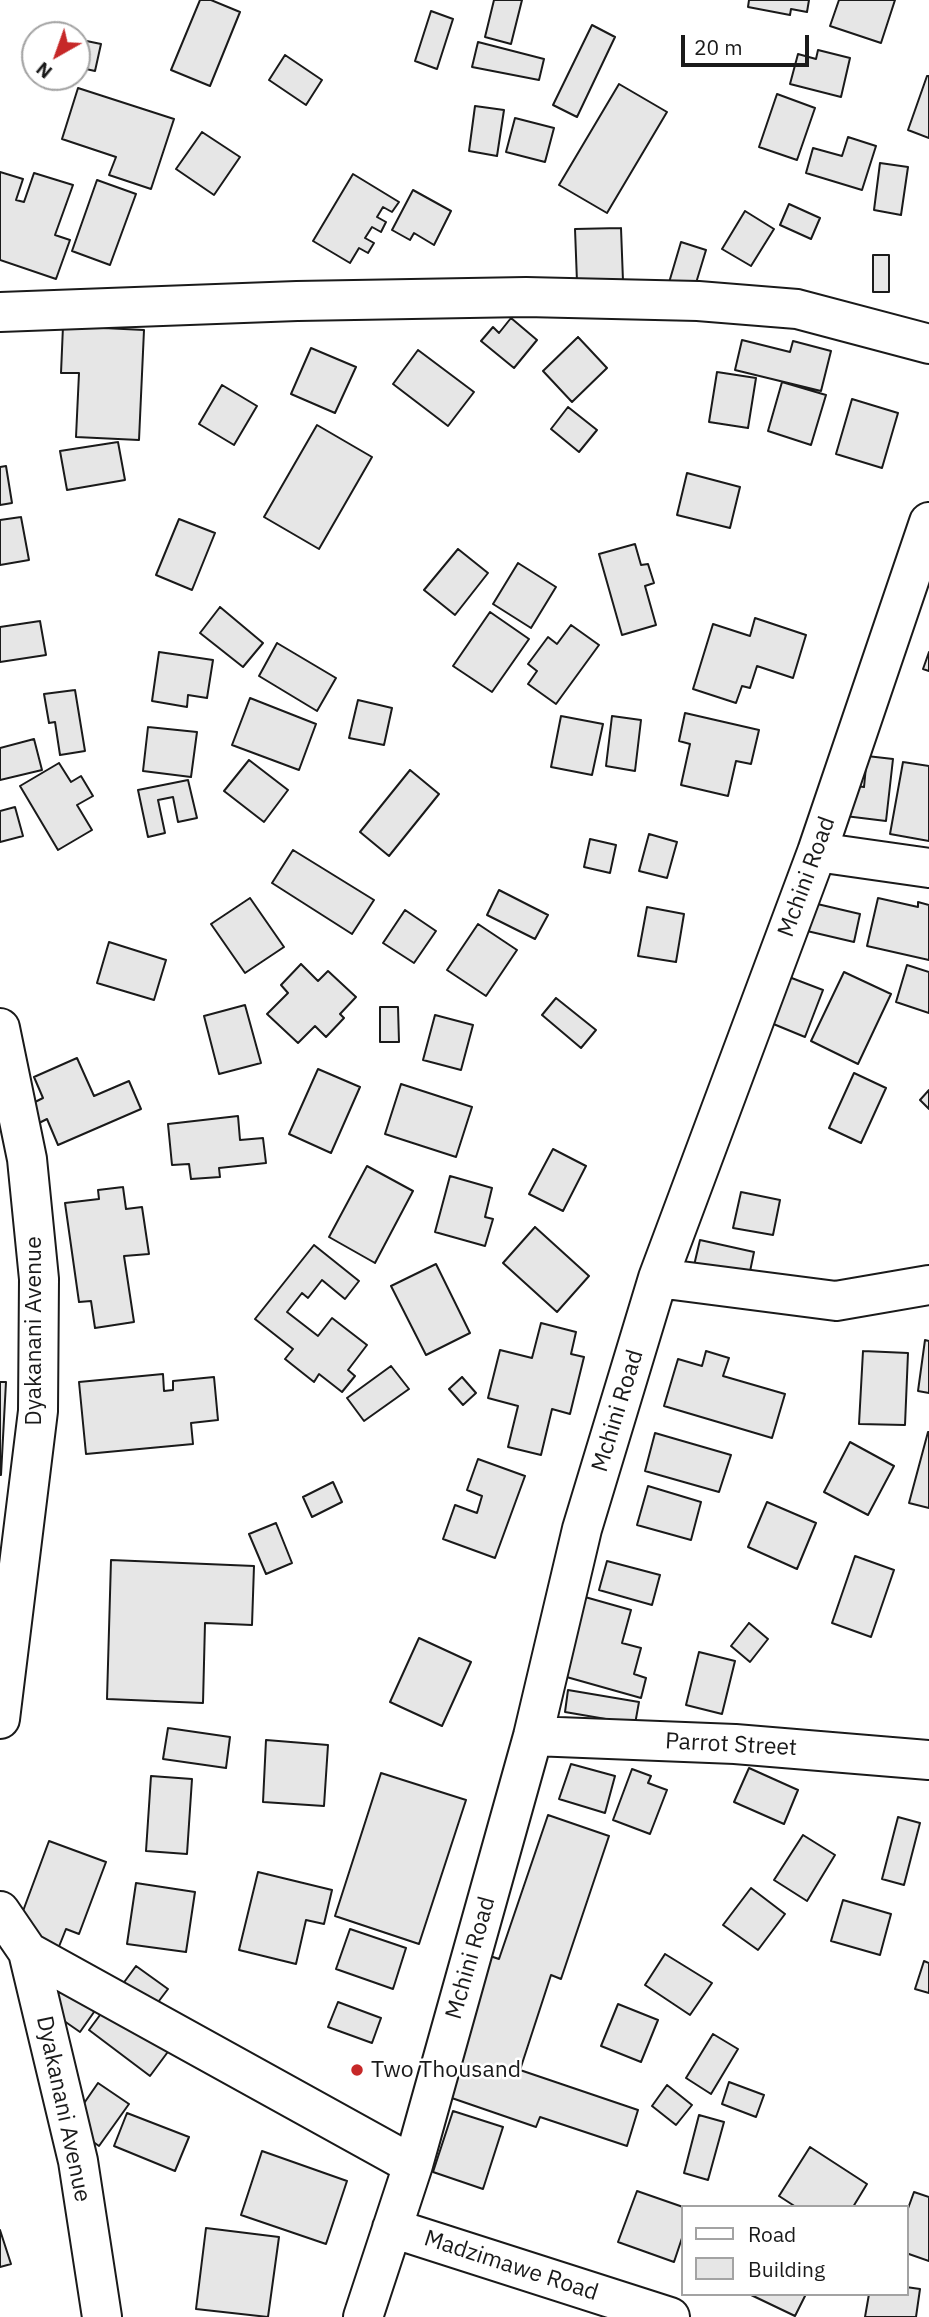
<!DOCTYPE html>
<style>
body{margin:0}
#map{position:relative;width:929px;height:2317px;overflow:hidden;background:#fff;font-family:"IBM Plex Sans",sans-serif}
canvas{display:block}
.legend{position:absolute;left:681px;top:2205px;width:228px;height:91px;box-sizing:border-box;background:#fff;border:2px solid #a3a3a3;margin:0;padding:9px 12px;list-style:none;font-size:21px;color:#1a1a1a}
.legend li{display:flex;align-items:center;gap:14px;height:35px}
.legend b{width:35px;border:2px solid #a3a3a3}
.north{position:absolute;left:21px;top:21px;width:70px;height:70px;box-sizing:border-box;background:#fff;border:2px solid #a3a3a3;border-radius:50%;rotate:220deg;font-size:19px;font-weight:700;line-height:28px;text-align:center;color:#1a1a1a}
.north::after{content:'';display:block;margin:auto;width:24px;height:32px;background:#c62828;clip-path:polygon(50% 0,100% 100%,50% 72%,0 100%)}
.scale{position:absolute;left:681px;top:35px;width:128px;height:32px;box-sizing:border-box;border:4px solid #1a1a1a;border-top:0;padding-left:9px;font-size:21px;line-height:24px;white-space:nowrap;color:#1a1a1a;-webkit-text-stroke:5px #fff;paint-order:stroke}
</style>
<div id="map">
<canvas width="929" height="2317"></canvas>
<ul class="legend">
<li><b style="height:9px;background:#fff"></b>Road</li>
<li><b style="height:19px;background:#e6e6e6"></b>Building</li>
</ul>
<div class="north">N</div>
<div class="scale">20 m</div>
</div>
<script>
const ctx = document.querySelector('canvas').getContext('2d');
ctx.lineJoin = 'round';
function fillPath(path, color) { ctx.fillStyle = color; ctx.fill(path, 'evenodd'); }
const poly = rows => new Path2D(rows.map(r => 'M' + r).join(''));
function strokePath(path, color, width, dash) { ctx.strokeStyle = color; ctx.lineWidth = width; ctx.lineCap = dash ? 'butt' : 'round'; ctx.setLineDash(dash || []); ctx.stroke(path); }
function drawText(font, color, halo, rows, align = 'center') {
  ctx.font = font + ' "IBM Plex Sans",sans-serif'; ctx.lineWidth = 5; ctx.setLineDash([]); ctx.textBaseline = 'middle'; ctx.strokeStyle = halo; ctx.fillStyle = color; for (const [text, x, y, turn = 0] of rows) {
    ctx.save(); ctx.translate(x, y); ctx.rotate((+turn || 0) * Math.PI / 180); ctx.textAlign = isNaN(turn) ? turn : align; if (halo) ctx.strokeText(text, 0, 0); ctx.fillText(text, 0, 0); ctx.restore();
  }
}
const building = poly([
 [200,0,211,0,240,12,210,86,171,70,200,0],
 [494,0,522,0,511,44,485,37,494,0],
 [749,0,809,0,807,12,791,9,790,15,748,7,749,0],
 [839,0,895,0,881,43,830,26,839,0],
 [431,11,453,19,437,69,415,61,431,11],
 [592,25,615,37,577,117,553,105,592,25],
 [77,39,101,44,95,71,77,67,77,39],
 [478,42,544,59,539,80,472,67,478,42],
 [818,50,850,58,841,97,790,84,798,54,816,59,818,50],
 [285,55,322,80,306,105,269,80,285,55],
 [927,76,929,76,929,138,908,130,927,76],
 [619,84,667,112,607,213,559,185,619,84],
 [78,88,174,119,151,189,109,175,116,157,62,139,78,88],
 [777,94,815,108,797,160,759,147,777,94],
 [475,106,504,110,497,156,469,151,475,106],
 [515,118,554,128,545,162,506,152,515,118],
 [202,132,240,157,214,195,176,169,202,132],
 [848,137,876,146,862,190,806,173,813,148,842,156,848,137],
 [880,163,908,167,901,215,874,210,880,163],
 [0,172,23,179,16,200,24,202,34,173,73,185,55,235,70,240,56,279,0,260,0,172],
 [353,174,399,202,392,212,383,207,377,217,386,222,381,232,372,227,365,238,374,243,368,253,359,248,350,263,313,241,353,174],
 [97,180,136,194,110,265,72,251,97,180],
 [413,190,451,211,434,245,414,233,410,240,392,230,413,190],
 [789,204,820,218,811,239,780,225,789,204],
 [745,211,774,229,751,266,722,249,745,211],
 [621,228,623,281,577,282,575,229,621,228],
 [681,242,706,250,693,293,668,286,681,242],
 [873,255,889,255,889,292,873,292,873,255],
 [511,318,537,340,514,368,481,341,493,327,499,333,511,318],
 [63,326,144,330,139,440,76,437,79,373,61,373,63,326],
 [578,337,607,368,572,402,543,371,578,337],
 [742,340,790,352,793,341,831,351,821,391,735,370,742,340],
 [311,348,356,367,335,413,291,394,311,348],
 [418,350,474,392,448,426,393,384,418,350],
 [717,372,756,378,748,428,709,422,717,372],
 [782,382,826,395,811,445,768,431,782,382],
 [222,385,257,406,234,445,199,424,222,385],
 [852,399,898,413,882,468,836,454,852,399],
 [568,407,597,430,579,452,551,429,568,407],
 [317,425,372,457,319,549,264,517,317,425],
 [118,442,125,480,67,490,60,451,118,442],
 [6,466,12,503,0,505,0,467,6,466],
 [687,473,740,487,730,528,677,515,687,473],
 [21,517,29,560,0,565,0,520,21,517],
 [179,519,215,533,192,590,156,575,179,519],
 [635,544,641,565,648,564,654,583,645,586,656,625,622,635,599,554,635,544],
 [458,549,488,573,455,615,424,590,458,549],
 [518,563,556,587,531,628,493,604,518,563],
 [220,607,263,643,243,667,200,633,220,607],
 [490,612,529,639,492,692,453,666,490,612],
 [755,618,806,635,793,678,757,666,750,688,742,686,736,703,693,689,713,624,750,636,755,618],
 [40,621,46,655,0,662,0,627,40,621],
 [571,625,599,645,556,704,528,684,537,671,528,664,548,637,557,644,571,625],
 [277,643,336,678,317,711,259,676,277,643],
 [159,652,213,660,207,698,188,695,187,707,152,701,159,652],
 [929,652,929,671,923,669,929,652],
 [75,690,85,751,60,755,55,722,49,723,44,694,75,690],
 [250,698,316,724,299,770,232,745,250,698],
 [358,700,392,708,384,745,349,738,358,700],
 [685,713,759,730,751,764,736,761,728,796,681,785,690,744,679,741,685,713],
 [561,716,603,724,592,775,551,767,561,716],
 [612,716,641,720,635,771,606,766,612,716],
 [148,727,197,732,191,777,143,771,148,727],
 [34,739,42,770,0,780,0,748,34,739],
 [867,756,893,759,886,821,845,816,849,785,864,787,867,756],
 [249,760,288,790,264,822,224,791,249,760],
 [903,762,929,766,929,841,890,834,903,762],
 [59,763,71,782,81,776,93,796,77,805,92,830,58,850,20,786,59,763],
 [410,770,439,794,389,856,360,832,410,770],
 [188,780,197,818,178,822,173,797,158,800,165,833,148,837,138,790,188,780],
 [15,807,23,836,0,842,0,811,15,807],
 [649,834,677,842,667,878,639,871,649,834],
 [590,839,616,845,610,873,584,867,590,839],
 [293,850,374,900,352,934,272,883,293,850],
 [499,890,548,915,535,939,487,915,499,890],
 [250,898,284,947,245,973,211,924,250,898],
 [878,898,918,907,918,902,929,905,929,960,867,946,878,898],
 [813,903,860,914,854,942,807,931,813,903],
 [647,907,684,914,676,962,638,956,647,907],
 [405,910,436,931,414,963,383,943,405,910],
 [478,924,517,950,486,996,447,970,478,924],
 [109,942,166,960,154,1000,97,983,109,942],
 [301,964,318,981,328,971,356,997,340,1014,344,1018,326,1037,315,1026,298,1043,267,1014,288,993,281,985,301,964],
 [907,965,929,972,929,1013,896,1002,907,965],
 [844,972,891,994,858,1064,811,1041,844,972],
 [789,977,823,990,805,1037,771,1023,789,977],
 [556,998,596,1030,581,1048,542,1015,556,998],
 [245,1005,261,1063,219,1074,204,1016,245,1005],
 [380,1007,398,1007,399,1042,380,1042,380,1007],
 [435,1015,473,1025,461,1070,423,1060,435,1015],
 [77,1058,94,1096,129,1081,141,1109,58,1145,47,1119,37,1124,29,1105,43,1098,34,1077,77,1058],
 [318,1069,360,1087,331,1153,289,1134,318,1069],
 [854,1073,886,1088,861,1143,829,1128,854,1073],
 [401,1084,472,1107,456,1157,385,1134,401,1084],
 [929,1090,929,1109,920,1100,929,1090],
 [238,1116,240,1140,263,1138,266,1163,219,1168,220,1177,191,1179,189,1164,172,1165,168,1124,238,1116],
 [553,1149,586,1166,563,1211,529,1194,553,1149],
 [367,1166,413,1191,375,1263,329,1237,367,1166],
 [450,1176,492,1188,485,1217,493,1219,485,1246,435,1232,450,1176],
 [123,1187,126,1209,142,1207,149,1254,124,1256,134,1322,95,1328,91,1301,79,1302,65,1203,99,1199,98,1190,123,1187],
 [741,1192,780,1200,773,1235,733,1228,741,1192],
 [535,1227,589,1276,557,1312,503,1263,535,1227],
 [700,1240,754,1252,747,1286,692,1274,700,1240],
 [314,1245,359,1281,345,1299,322,1280,308,1298,302,1293,287,1312,318,1336,332,1318,367,1345,348,1370,355,1376,342,1392,319,1374,314,1382,285,1359,293,1349,255,1319,314,1245],
 [436,1264,470,1333,426,1355,391,1286,436,1264],
 [541,1323,576,1332,571,1354,584,1357,570,1414,552,1409,541,1455,508,1447,518,1406,488,1398,500,1350,532,1358,541,1323],
 [925,1340,929,1341,929,1393,918,1391,925,1340],
 [706,1351,729,1358,723,1376,785,1394,772,1438,664,1406,678,1359,702,1366,706,1351],
 [863,1351,908,1353,905,1425,859,1424,863,1351],
 [391,1366,409,1389,364,1421,347,1398,391,1366],
 [163,1374,164,1391,173,1390,173,1381,214,1377,218,1420,191,1423,193,1444,86,1454,79,1382,163,1374],
 [462,1377,476,1393,463,1405,449,1389,462,1377],
 [0,1382,6,1382,1,1475,0,1475,0,1382],
 [928,1432,929,1432,929,1508,909,1503,928,1432],
 [655,1433,731,1455,719,1492,645,1471,655,1433],
 [850,1442,894,1466,868,1515,824,1492,850,1442],
 [478,1459,525,1476,495,1558,443,1539,455,1505,477,1513,482,1496,467,1490,478,1459],
 [333,1482,342,1502,312,1517,303,1497,333,1482],
 [648,1486,701,1502,691,1540,637,1525,648,1486],
 [767,1502,816,1523,797,1569,748,1547,767,1502],
 [276,1523,292,1563,266,1574,249,1534,276,1523],
 [855,1556,894,1570,871,1637,832,1623,855,1556],
 [111,1560,254,1566,252,1625,205,1623,203,1703,107,1699,111,1560],
 [607,1561,660,1575,652,1605,599,1590,607,1561],
 [585,1597,631,1610,622,1643,641,1648,634,1674,646,1678,641,1698,563,1676,585,1597],
 [749,1623,768,1639,750,1662,731,1646,749,1623],
 [419,1638,471,1662,442,1726,390,1702,419,1638],
 [699,1652,735,1661,722,1714,686,1705,699,1652],
 [568,1690,639,1702,635,1724,565,1712,568,1690],
 [168,1728,230,1737,226,1768,163,1759,168,1728],
 [266,1740,328,1745,324,1806,263,1802,266,1740],
 [571,1764,615,1776,605,1813,559,1799,571,1764],
 [749,1768,798,1790,784,1824,734,1802,749,1768],
 [632,1769,651,1776,648,1783,667,1790,650,1834,613,1820,632,1769],
 [381,1773,466,1800,419,1944,335,1916,381,1773],
 [151,1776,192,1779,187,1854,146,1851,151,1776],
 [548,1815,609,1836,561,1979,551,1975,520,2070,638,2110,627,2146,540,2117,536,2127,443,2095,490,1956,499,1959,548,1815],
 [898,1817,920,1823,904,1885,882,1879,898,1817],
 [803,1835,835,1855,807,1901,774,1880,803,1835],
 [49,1841,106,1862,79,1934,66,1929,56,1954,13,1938,49,1841],
 [258,1872,332,1890,324,1924,306,1920,296,1964,239,1950,258,1872],
 [136,1883,195,1892,186,1952,127,1944,136,1883],
 [751,1888,785,1914,758,1950,723,1925,751,1888],
 [843,1900,891,1914,880,1955,831,1941,843,1900],
 [350,1929,406,1948,393,1989,336,1969,350,1929],
 [65,1951,113,1985,80,2032,31,1998,65,1951],
 [665,1954,712,1983,690,2015,645,1985,665,1954],
 [924,1961,929,1963,929,1993,915,1989,924,1961],
 [136,1966,168,1989,140,2026,170,2049,150,2076,89,2030,136,1966],
 [338,2002,381,2018,372,2043,328,2027,338,2002],
 [618,2004,658,2020,641,2062,601,2046,618,2004],
 [713,2034,738,2049,711,2094,686,2078,713,2034],
 [729,2082,764,2095,756,2117,722,2104,729,2082],
 [98,2083,129,2104,99,2146,69,2125,98,2083],
 [667,2085,692,2105,676,2125,652,2106,667,2085],
 [453,2111,503,2127,483,2189,433,2172,453,2111],
 [127,2113,189,2137,175,2171,114,2146,127,2113],
 [699,2115,724,2122,708,2180,684,2173,699,2115],
 [810,2147,867,2184,853,2207,796,2207,779,2196,810,2147],
 [262,2151,347,2181,326,2244,241,2215,262,2151],
 [637,2191,683,2207,682,2238,674,2262,618,2242,637,2191],
 [914,2192,929,2197,929,2261,906,2253,906,2214,914,2192],
 [206,2228,279,2237,268,2317,196,2309,206,2228],
 [0,2230,11,2264,0,2267,0,2230],
 [906,2287,920,2289,916,2317,865,2317,869,2294,906,2294,906,2287],
 [749,2294,806,2294,795,2316,749,2294]
]);
fillPath(building, '#e6e6e6');
strokePath(building, '#1a1a1a', 2);
const minor = poly([
 [0,312,297,301,526,297,698,301,797,309,929,344],
 [817,852,929,868],
 [0,1028,27,1159,39,1279,38,1411,0,1719],
 [658,1278,836,1301,929,1285],
 [533,1736,735,1744,929,1760],
 [0,1911,28,1952,78,2161,102,2317],
 [28,1952,413,2165],
 [392,2228,670,2317],
 [363,2317,413,2165,533,1736,582,1529,658,1278,817,852,929,522]
]);
strokePath(minor, '#1a1a1a', 42);
strokePath(minor, '#fff', 38);
for (const [x, y, r, color] of [
 [357,2070,7,"#c62828"]
]) { const dot = new Path2D(); dot.arc(x, y, r, 0, 2 * Math.PI); ctx.fillStyle = color; ctx.fill(dot); strokePath(dot, '#fff', 2.5); }
drawText('23px', '#1a1a1a', '#fff', [
 ["Mchini Road",807,877,-70],
 ["Dyakanani Avenue",34,1331,-90],
 ["Mchini Road",618,1411,-73],
 ["Parrot Street",731,1745,3],
 ["Mchini Road",471,1958,-74],
 ["Dyakanani Avenue",63,2109,78],
 ["Madzimawe Road",511,2266,18]
]);
drawText('23px', '#1a1a1a', '#fff', [
 ["Two Thousand",371,2070]
], 'left');
</script>
